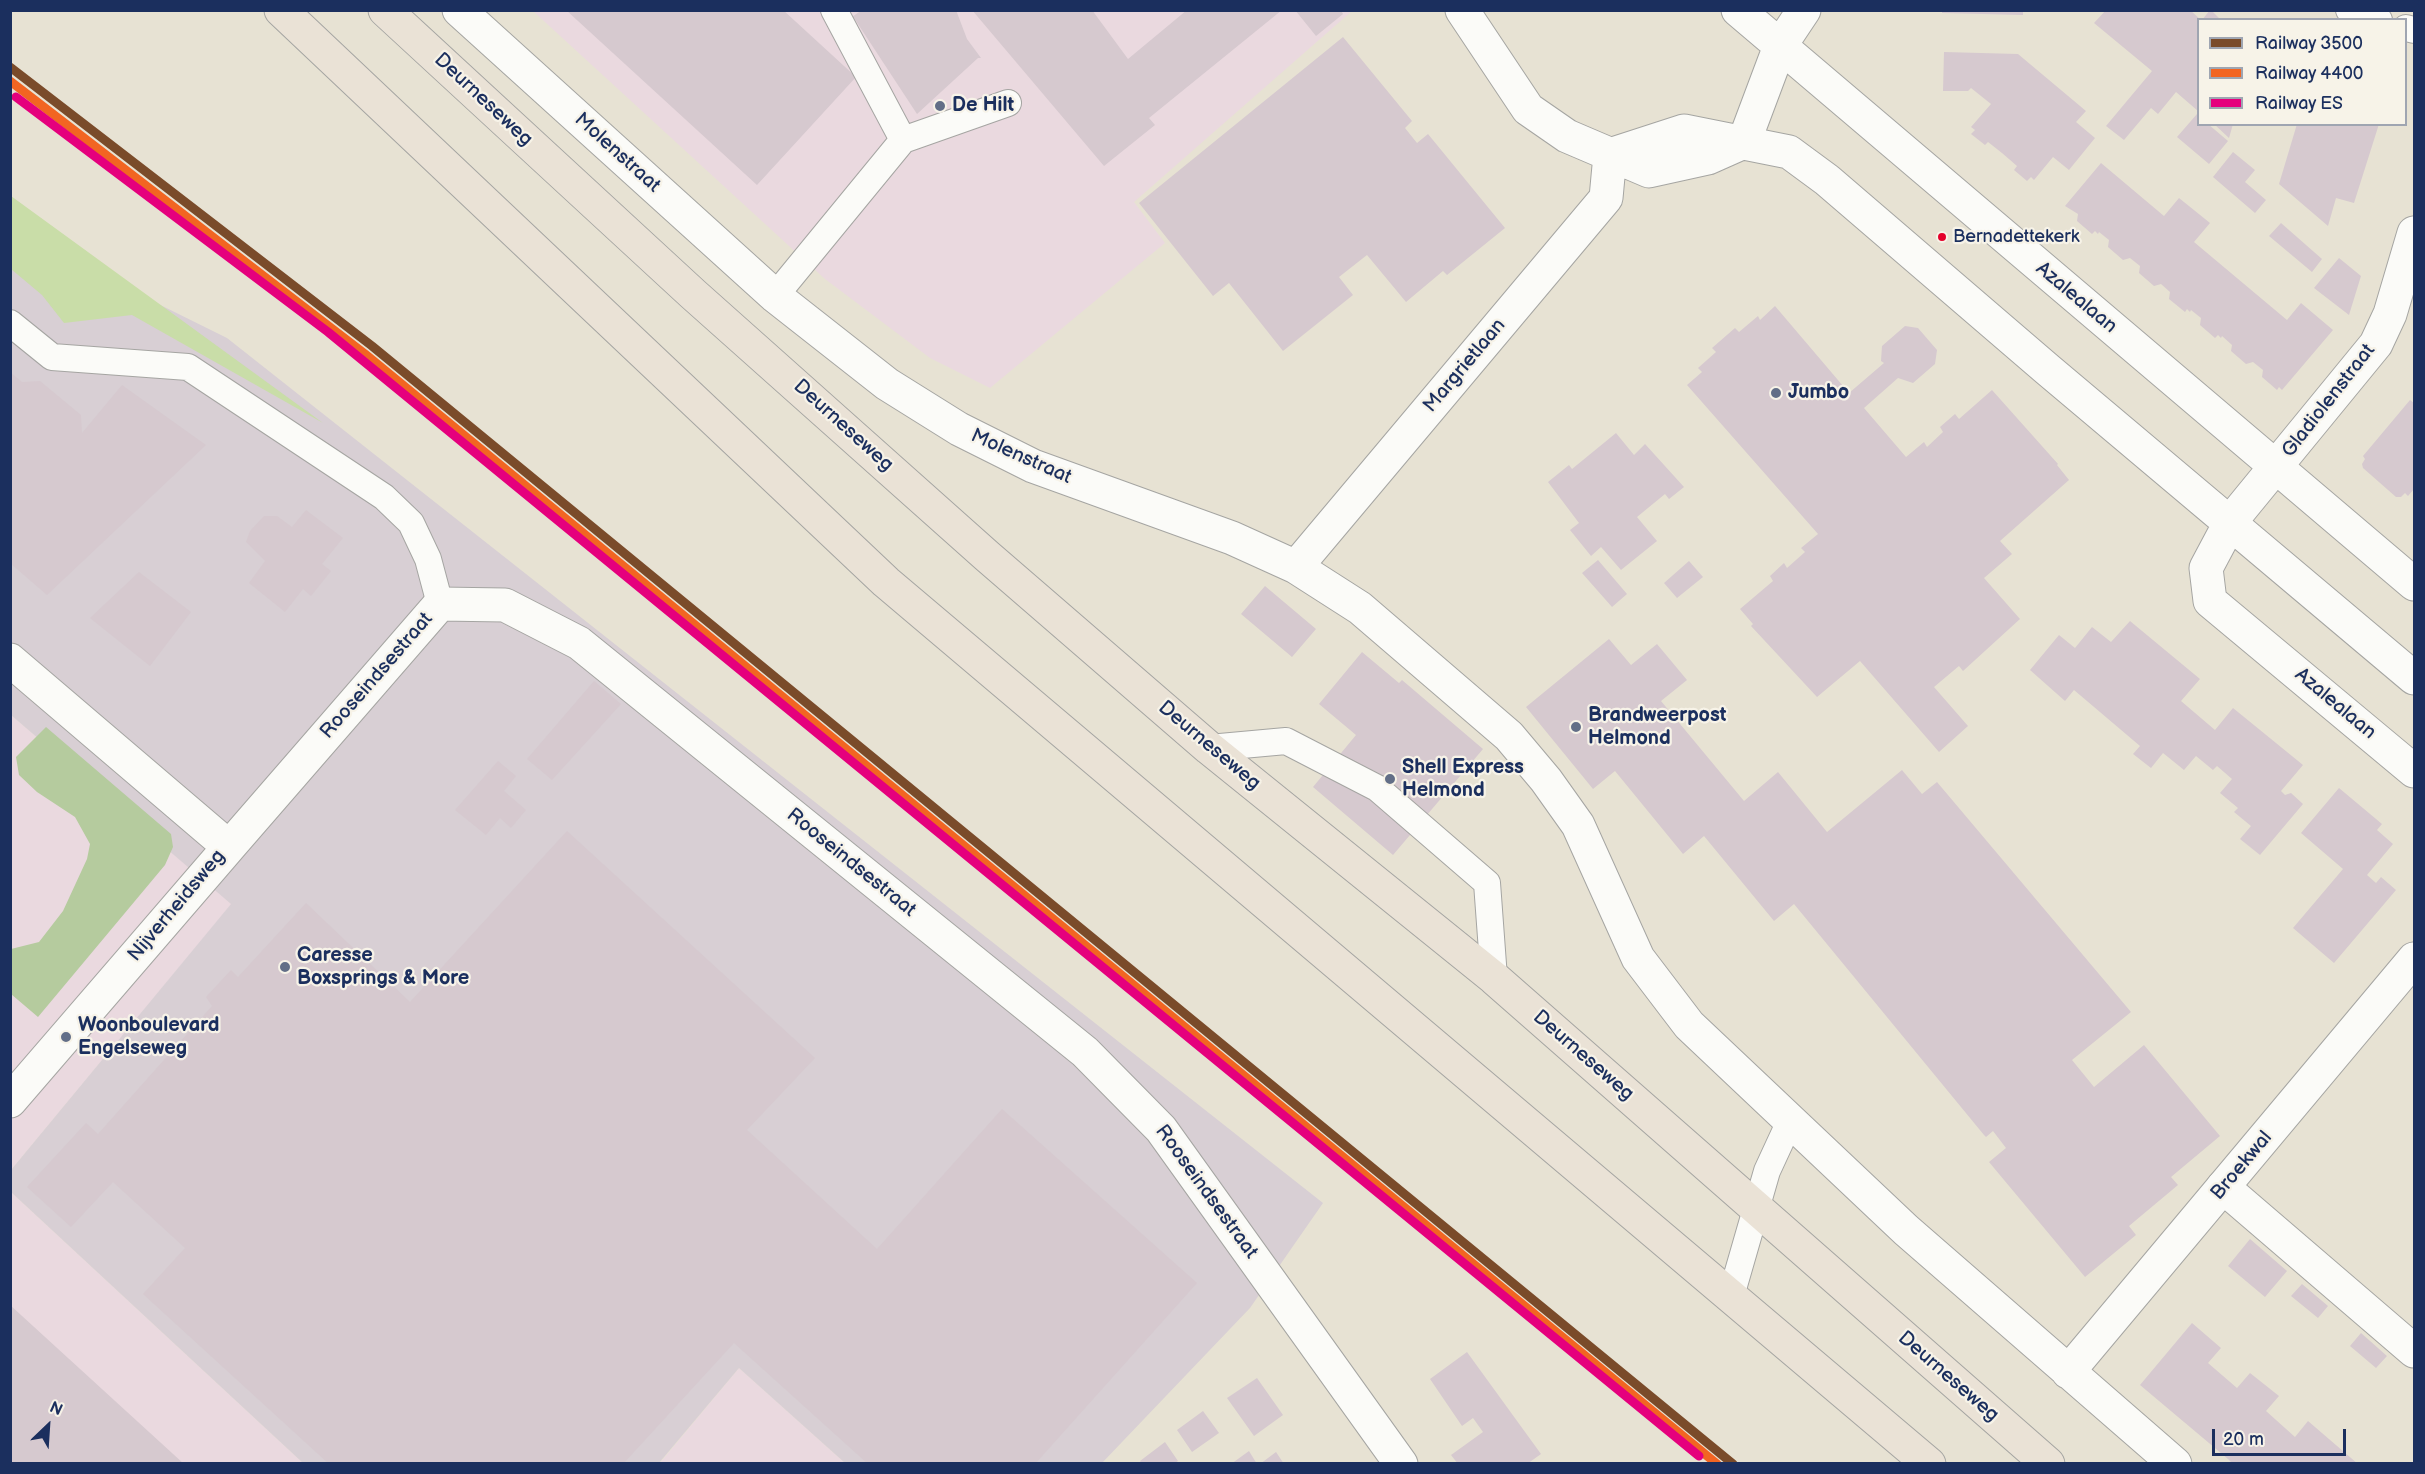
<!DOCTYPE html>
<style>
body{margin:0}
#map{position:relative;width:2425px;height:1474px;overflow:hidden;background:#e7e2d3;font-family:"Balsamiq Sans",sans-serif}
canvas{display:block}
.frame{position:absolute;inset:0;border:12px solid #1b2f5e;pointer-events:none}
.legend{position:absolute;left:2197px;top:18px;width:210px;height:108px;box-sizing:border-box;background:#f7f3e8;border:2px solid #9fa5b1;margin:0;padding:8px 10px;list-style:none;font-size:18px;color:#1b2f5e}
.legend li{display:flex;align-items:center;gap:12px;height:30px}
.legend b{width:30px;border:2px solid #9fa5b1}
.north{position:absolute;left:18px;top:1396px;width:60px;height:60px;-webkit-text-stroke:4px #f7f3e8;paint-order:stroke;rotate:25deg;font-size:16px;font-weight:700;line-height:24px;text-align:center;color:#1b2f5e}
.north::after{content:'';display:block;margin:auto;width:21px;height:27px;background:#1b2f5e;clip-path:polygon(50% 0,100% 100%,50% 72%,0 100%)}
.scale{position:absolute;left:2212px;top:1429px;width:134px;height:27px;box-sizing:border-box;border:3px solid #1b2f5e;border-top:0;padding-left:8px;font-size:18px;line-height:21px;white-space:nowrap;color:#1b2f5e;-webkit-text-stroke:4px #f7f3e8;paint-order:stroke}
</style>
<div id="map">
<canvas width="2425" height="1474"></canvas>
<div class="frame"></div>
<ul class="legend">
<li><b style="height:8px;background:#7a4b2a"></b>Railway 3500</li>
<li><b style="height:8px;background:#f26522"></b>Railway 4400</li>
<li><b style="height:8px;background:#e5007d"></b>Railway ES</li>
</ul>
<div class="north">N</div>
<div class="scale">20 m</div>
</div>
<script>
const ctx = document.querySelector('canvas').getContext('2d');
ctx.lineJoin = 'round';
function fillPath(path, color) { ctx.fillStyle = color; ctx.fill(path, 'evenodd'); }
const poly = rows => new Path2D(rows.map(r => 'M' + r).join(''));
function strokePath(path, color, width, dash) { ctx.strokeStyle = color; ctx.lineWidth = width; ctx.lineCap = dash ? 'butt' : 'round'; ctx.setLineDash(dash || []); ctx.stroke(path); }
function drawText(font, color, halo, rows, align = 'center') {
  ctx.font = font + ' "Balsamiq Sans",sans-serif'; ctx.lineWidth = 4.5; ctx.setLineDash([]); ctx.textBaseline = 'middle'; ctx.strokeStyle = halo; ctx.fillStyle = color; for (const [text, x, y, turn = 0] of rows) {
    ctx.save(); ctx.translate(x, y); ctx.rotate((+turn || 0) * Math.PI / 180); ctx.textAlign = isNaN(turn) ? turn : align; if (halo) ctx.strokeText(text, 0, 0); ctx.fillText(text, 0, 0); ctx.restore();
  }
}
fillPath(poly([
 [533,11,1352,11,1134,202,1165,243,990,388,930,358,825,279],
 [11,715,232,904,11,1170],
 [11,1192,303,1463,11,1463],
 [739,1368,845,1463,659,1464]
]), '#ead9df');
fillPath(poly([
 [11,228,23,237,227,338,1323,1203,1250,1308,1102,1463,845,1463,739,1368,659,1463,303,1463,11,1192,11,1170,231,904,11,715]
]), '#d8cfd4');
fillPath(poly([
 [11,196,323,423,132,315,64,323,42,295,11,269]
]), '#c9dda8');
fillPath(poly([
 [46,727,171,834,173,847,165,865,38,1017,11,994,11,949,39,942,63,911,87,859,90,844,75,817,37,792,19,775,16,757]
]), '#b5cb9e');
fillPath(poly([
 [566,10,783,10,856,77,757,185],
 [862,10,956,10,967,39,981,58,978,58,917,114,854,18,853,20,852,17],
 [972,10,1092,10,1128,59,1187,10,1282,10,1149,118,1155,125,1104,166],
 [1295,10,1341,10,1343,14,1316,36],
 [1942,10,2023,10,2023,15,1942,13],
 [2106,10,2190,10,2201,20,2198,20,2198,111,2176,92,2158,114,2151,108,2124,140,2106,126,2152,71,2094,23],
 [2210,10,2211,10,2221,20,2202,20],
 [1343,37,1412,121,1405,128,1417,143,1428,134,1505,228,1447,275,1443,271,1406,302,1367,255,1339,277,1353,295,1283,351,1229,283,1213,296,1139,203],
 [1944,52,2018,54,2086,111,2076,122,2095,138,2069,170,2053,157,2034,180,2031,177,2027,181,2014,170,2017,166,2002,153,1988,142,1985,145,1971,134,1975,130,1971,127,1991,104,1971,88,1968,91,1943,91],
 [2197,114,2198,124,2208,124,2228,141,2209,164,2177,137],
 [2214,124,2233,124,2229,138],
 [2297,124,2379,124,2354,203,2336,198,2328,226,2279,184],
 [2233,152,2255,170,2245,182,2266,200,2255,213,2213,177],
 [2101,163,2164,216,2179,198,2210,223,2194,242,2287,320,2301,303,2333,330,2282,390,2279,387,2277,390,2262,377,2263,370,2253,362,2246,364,2231,351,2232,345,2222,336,2221,338,2218,335,2215,338,2200,325,2201,318,2191,310,2190,312,2187,309,2185,312,2169,299,2170,292,2161,284,2154,286,2139,273,2140,266,2130,258,2123,260,2108,247,2109,240,2099,232,2098,234,2095,231,2092,234,2077,221,2078,214,2065,206],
 [2281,223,2322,259,2312,272,2269,236],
 [2339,258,2361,276,2349,315,2314,288],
 [1775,306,1849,393,1884,363,1881,361,1882,346,1905,326,1918,328,1937,350,1935,364,1913,383,1898,378,1864,408,1906,457,1924,442,1927,447,1943,432,1940,427,1955,414,1959,419,1992,390,2058,464,2057,465,2069,480,2000,541,2012,554,1984,578,2020,619,1963,671,1959,666,1934,687,1968,726,1939,752,1860,661,1817,697,1751,626,1753,624,1740,609,1773,581,1770,576,1784,563,1787,568,1805,552,1801,548,1818,534,1687,385,1702,372,1698,368,1716,352,1712,348,1735,328,1739,332,1758,316,1760,320],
 [10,372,22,382,40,381,81,415,82,433,122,385,206,445,47,595,10,563],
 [2410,400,2414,403,2414,489,2408,496,2405,493,2401,497,2396,497,2363,468,2362,464,2365,459,2363,456],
 [1616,433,1634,455,1645,444,1684,487,1669,499,1665,494,1637,517,1657,541,1621,570,1601,547,1591,556,1570,530,1579,523,1548,482,1569,465,1572,469],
 [306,510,343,538,322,564,331,571,311,596,303,589,285,612,249,583,265,561,246,542,250,531,264,516,277,516,292,527],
 [1598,560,1627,594,1612,607,1582,573],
 [1689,561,1703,577,1677,598,1664,583],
 [139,572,191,612,150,666,90,618],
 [1265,586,1316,629,1292,657,1241,614],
 [2130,621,2200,679,2181,701,2215,730,2233,708,2303,765,2281,791,2285,795,2291,793,2303,804,2260,855,2240,839,2251,826,2234,812,2238,808,2220,793,2232,779,2217,766,2213,770,2196,756,2184,770,2163,753,2151,768,2133,754,2140,746,2074,690,2065,701,2030,670,2059,635,2075,648,2092,627,2111,642],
 [1609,639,1631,665,1657,644,1687,680,1661,701,1744,801,1778,772,1827,832,1902,770,1922,794,1937,782,2131,1012,2072,1060,2094,1087,2144,1045,2220,1136,2171,1177,2178,1185,2129,1226,2136,1235,2085,1277,1989,1162,2006,1148,1993,1131,1986,1137,1984,1135,1794,904,1774,921,1704,836,1683,854,1615,771,1593,789,1526,707],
 [1362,652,1399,683,1402,680,1483,749,1393,855,1313,787,1356,735,1319,704],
 [594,681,621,704,552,780,527,759],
 [498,761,516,776,504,791,526,810,511,828,500,818,486,835,455,810],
 [2339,788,2382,824,2377,830,2393,844,2367,875,2376,883,2381,877,2396,890,2334,963,2293,928,2343,869,2301,833],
 [567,831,815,1058,747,1130,877,1249,1002,1109,1197,1283,1035,1464,868,1464,734,1343,623,1464,329,1464,143,1294,185,1248,113,1182,71,1227,27,1187,86,1123,98,1134,212,1006,206,997,231,970,238,977,306,903,410,1002],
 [2250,1239,2287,1271,2265,1297,2228,1266],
 [2302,1284,2328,1306,2318,1318,2291,1296],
 [10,1305,184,1464,10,1464],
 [2192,1323,2221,1348,2208,1363,2237,1388,2250,1373,2279,1396,2266,1411,2295,1437,2308,1421,2358,1464,2233,1464,2228,1459,2140,1385],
 [2361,1333,2387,1356,2376,1368,2350,1346],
 [1467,1352,1541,1454,1527,1464,1458,1464,1451,1455,1483,1432,1473,1418,1462,1426,1430,1379],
 [1257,1378,1283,1415,1254,1436,1227,1398],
 [1203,1411,1219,1433,1192,1452,1177,1430],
 [1165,1442,1178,1461,1174,1464,1142,1464,1140,1461],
 [1249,1451,1257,1464,1231,1464],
 [1276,1452,1284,1464,1260,1464]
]), '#d6c9cf');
const service = poly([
 [834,10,903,140],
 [2349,10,2379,20],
 [2406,28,2414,30],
 [775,296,903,140,1008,103],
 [10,323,52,357,188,367,384,497,411,523,428,559,440,604],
 [1209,748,1286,741,1377,788,1487,883,1494,978],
 [1731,1296,1767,1171,1791,1119]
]);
const pedestrian = poly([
 [2223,1187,2414,1351]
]);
const minor = poly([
 [459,10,775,296,887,384,959,429,1033,466,1232,538,1296,567,1360,608,1509,736,1546,780,1578,825,1638,958,1689,1025,1906,1230,2175,1464],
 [1462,10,1528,109,1567,136,1649,171,1708,158,1744,142,1780,46,1804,10],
 [1738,10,2414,584],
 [1610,155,1684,131,1789,152,1827,180,2047,369,2414,678],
 [2414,233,2390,314,2376,344,2231,521,2206,568,2210,601,2414,771],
 [1296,567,1606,198,1610,155],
 [10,660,229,847,10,1101],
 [229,847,440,604,505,605,579,643,1085,1052,1161,1129,1401,1464],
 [2068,1372,2414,959]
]);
const primary = poly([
 [281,10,886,582,1929,1464],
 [385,10,693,294,987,556,1209,748,1494,978,2048,1464]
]);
strokePath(service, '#a5a5a2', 28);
strokePath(pedestrian, '#a5a5a2', 35);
strokePath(minor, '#a5a5a2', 35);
strokePath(primary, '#a5a5a2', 35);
strokePath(service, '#fbfbf8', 26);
strokePath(pedestrian, '#fbfbf8', 33);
strokePath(minor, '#fbfbf8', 33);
strokePath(primary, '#eae2d6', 33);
strokePath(poly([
 [10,67,372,346,1733,1464]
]), '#7a4b2a', 9);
strokePath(poly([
 [10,81,365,354,1717,1464]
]), '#f26522', 9);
strokePath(poly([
 [16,97,328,332,1699,1456]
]), '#e5007d', 9);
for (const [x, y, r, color] of [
 [940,106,6,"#626e87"],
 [1942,237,5,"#e4002b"],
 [1776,393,6,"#626e87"],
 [1576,727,6,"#626e87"],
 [1390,779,6,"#626e87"],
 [285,967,6,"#626e87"],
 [66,1037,6,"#626e87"]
]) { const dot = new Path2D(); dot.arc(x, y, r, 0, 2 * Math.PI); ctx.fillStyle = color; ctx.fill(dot); strokePath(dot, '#f7f3e8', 2); }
drawText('18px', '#1b2f5e', '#f7f3e8', [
 ["Bernadettekerk",1953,237]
], 'left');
drawText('20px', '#1b2f5e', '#f7f3e8', [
 ["Deurneseweg",483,100,43],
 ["Molenstraat",617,153,42],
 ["Azalealaan",2076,298,40],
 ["Margrietlaan",1465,366,-50],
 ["Gladiolenstraat",2329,401,-52],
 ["Deurneseweg",843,426,42],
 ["Molenstraat",1021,457,24],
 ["Rooseindsestraat",377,676,-49],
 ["Azalealaan",2335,704,40],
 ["Deurneseweg",1209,746,40],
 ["Rooseindsestraat",851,863,39],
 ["Nijverheidsweg",177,906,-50],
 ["Deurneseweg",1583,1056,41],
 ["Broekwal",2242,1166,-50],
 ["Rooseindsestraat",1206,1192,54],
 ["Deurneseweg",1948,1377,41]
]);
drawText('bold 20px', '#1b2f5e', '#f7f3e8', [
 ["De Hilt",952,106],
 ["Jumbo",1788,393],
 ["Brandweerpost",1588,716],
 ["Helmond",1588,739],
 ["Shell Express",1402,768],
 ["Helmond",1402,791],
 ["Caresse",297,956],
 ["Boxsprings & More",297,979],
 ["Woonboulevard",78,1026],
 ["Engelseweg",78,1049]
], 'left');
</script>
